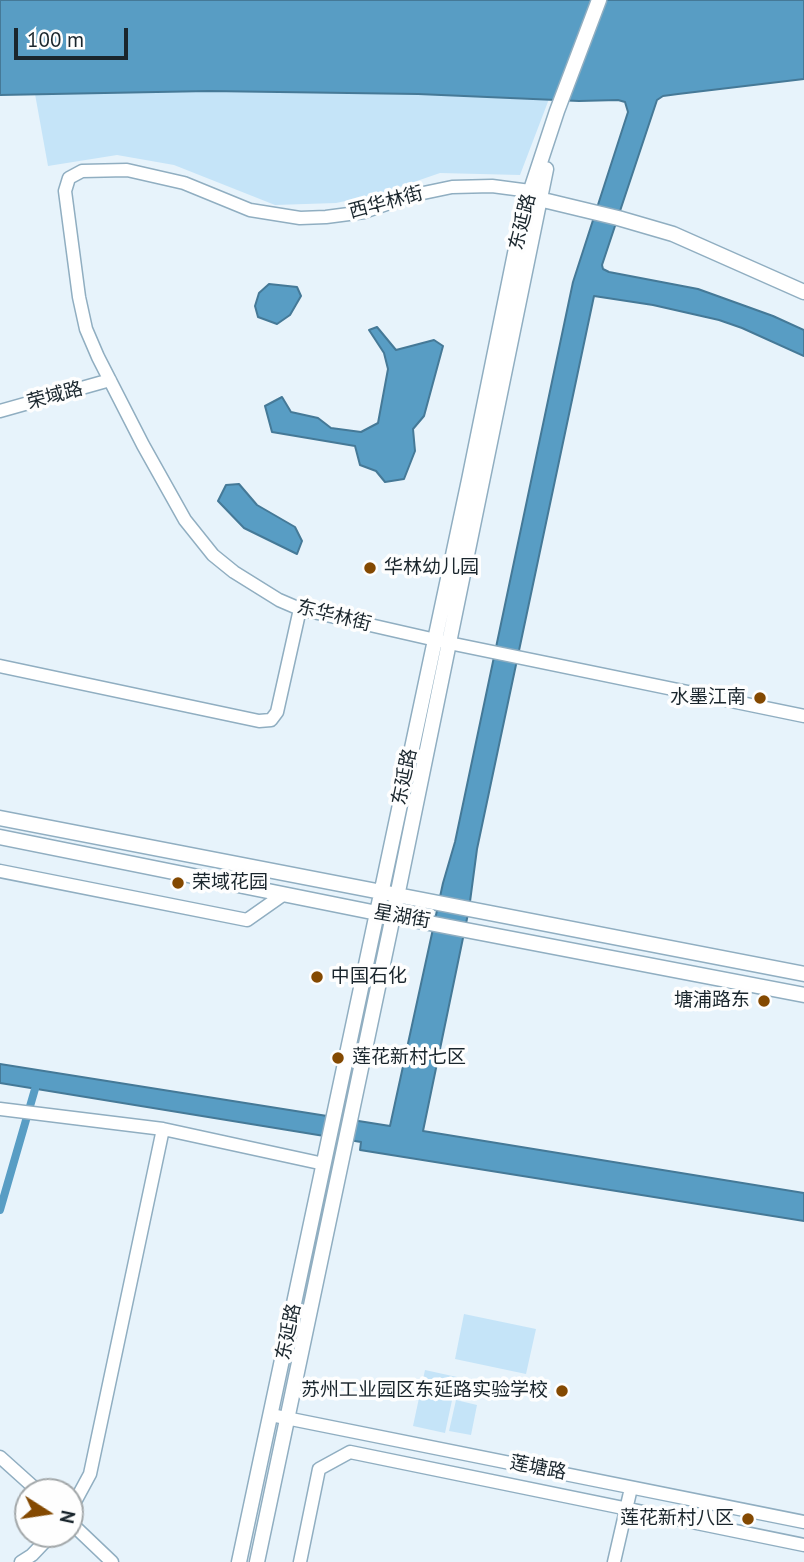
<!DOCTYPE html>
<meta charset="utf-8">
<style>
body{margin:0}
#map{position:relative;width:804px;height:1562px;overflow:hidden;background:#e7f3fb;font-family:"PT Sans",sans-serif}
canvas{display:block}
.north{position:absolute;left:14px;top:1478px;width:70px;height:70px;box-sizing:border-box;background:#fefefe;border:2px solid #a3a8aa;border-radius:50%;rotate:102deg;font-size:19px;font-weight:700;line-height:28px;text-align:center;color:#1a262d}
.north::after{content:'';display:block;margin:auto;width:24px;height:32px;background:#844901;clip-path:polygon(50% 0,100% 100%,50% 72%,0 100%)}
.scale{position:absolute;left:14px;top:28px;width:114px;height:32px;box-sizing:border-box;border:4px solid #1a262d;border-top:0;padding-left:9px;font-size:21px;line-height:24px;white-space:nowrap;color:#1a262d;-webkit-text-stroke:5px #fefefe;paint-order:stroke}
</style>
<div id="map">
<canvas width="804" height="1562"></canvas>
<div class="north">N</div>
<div class="scale">100 m</div>
</div>
<script>
const ctx = document.querySelector('canvas').getContext('2d');
ctx.lineJoin = 'round';
function fillPath(path, color) { ctx.fillStyle = color; ctx.fill(path, 'evenodd'); }
const poly = rows => new Path2D(rows.map(r => 'M' + r).join(''));
function strokePath(path, color, width, dash) { ctx.strokeStyle = color; ctx.lineWidth = width; ctx.lineCap = dash ? 'butt' : 'round'; ctx.setLineDash(dash || []); ctx.stroke(path); }
function drawText(font, color, halo, rows, align = 'center') {
  ctx.font = font + ' "PT Sans","Noto Sans SC",sans-serif'; ctx.lineWidth = 7; ctx.setLineDash([]); ctx.textBaseline = 'middle'; ctx.strokeStyle = halo; ctx.fillStyle = color; for (const [text, x, y, turn = 0] of rows) {
    ctx.save(); ctx.translate(x, y); ctx.rotate((+turn || 0) * Math.PI / 180); ctx.textAlign = isNaN(turn) ? turn : align; if (halo) ctx.strokeText(text, 0, 0); ctx.fillText(text, 0, 0); ctx.restore();
  }
}
fillPath(poly([
 [209,91,418,94,549,99,520,175,440,173,379,194,336,203,275,205,174,165,117,155,48,166,35,94],
 [464,1314,536,1329,526,1374,455,1359],
 [425,1370,457,1377,445,1433,413,1426],
 [456,1400,477,1405,471,1435,449,1431]
]), '#c5e4f8');
const water = poly([
 [0,0,804,0,804,79,678,94,663,96,657,100,602,265,603,269,609,272,698,289,773,316,804,330,804,356,742,328,719,320,653,305,594,296,477,849,469,909,423,1131,804,1193,804,1221,360,1150,361,1142,0,1083,0,1064,390,1126,443,883,455,842,573,282,628,112,625,102,618,100,579,101,418,94,209,91,0,95,0,0],
 [269,284,297,287,301,296,290,315,277,324,258,317,255,306,259,293,269,284],
 [377,327,396,350,434,340,443,346,424,416,413,429,415,451,404,479,385,482,376,471,360,465,355,446,272,432,265,406,282,397,291,412,318,418,331,428,361,432,378,423,388,369,384,353,369,330,377,327],
 [239,484,257,505,295,527,302,541,297,554,244,528,218,501,226,485,239,484]
]);
fillPath(water, '#589dc4');
strokePath(water, '#457997', 2);
strokePath(poly([
 [0,1210,35,1089]
]), '#589dc4', 8);
const minor = poly([
 [530,191,492,186,452,187,409,196,364,212,326,217,300,218,250,210,184,183,127,170,82,171,69,178,65,191,79,297,86,329,98,357,143,445,185,520,213,555,234,572,279,600,300,609,449,643,804,716],
 [0,411,110,380],
 [0,666,259,721,271,720,277,712,300,609],
 [0,871,247,920,284,894],
 [0,1109,163,1129,324,1164],
 [271,1415,804,1522],
 [0,1457,39,1492],
 [70,1511,90,1474,163,1129],
 [70,1522,112,1562],
 [21,1562,32,1555,52,1534],
 [300,1562,319,1469,350,1452,804,1545],
 [614,1562,631,1488]
]);
const major = poly([
 [533,195,539,199,618,218,673,234,804,292],
 [0,818,804,974],
 [0,837,377,913,804,995],
 [239,1562,469,480,523,214,557,111,599,0],
 [257,1562,393,916,546,169]
]);
strokePath(minor, '#90aec1', 15);
strokePath(major, '#90aec1', 17);
strokePath(minor, '#fff', 12);
strokePath(major, '#fff', 14);
for (const [x, y, r, color] of [
 [370,568,7,"#844901"],
 [760,698,7,"#844901"],
 [178,883,7,"#844901"],
 [317,977,7,"#844901"],
 [764,1001,7,"#844901"],
 [338,1058,7,"#844901"],
 [562,1391,7,"#844901"],
 [748,1519,7,"#844901"]
]) { const dot = new Path2D(); dot.arc(x, y, r, 0, 2 * Math.PI); ctx.fillStyle = color; ctx.fill(dot); strokePath(dot, '#fefefe', 2.5); }
drawText('19px', '#1a262d', '#fefefe', [
 ["西华林街",386,203,-15],
 ["东延路",523,222,-76],
 ["荣域路",55,396,-15],
 ["东华林街",334,616,14],
 ["东延路",405,777,-78],
 ["星湖街",402,917,10],
 ["东延路",289,1332,-78],
 ["莲塘路",538,1468,11]
]);
drawText('19px', '#1a262d', '#fefefe', [
 ["华林幼儿园",384,568],
 ["水墨江南",746,698,"right"],
 ["荣域花园",192,883],
 ["中国石化",331,977],
 ["塘浦路东",750,1001,"right"],
 ["莲花新村七区",352,1058],
 ["苏州工业园区东延路实验学校",548,1391,"right"],
 ["莲花新村八区",734,1519,"right"]
], 'left');
</script>
